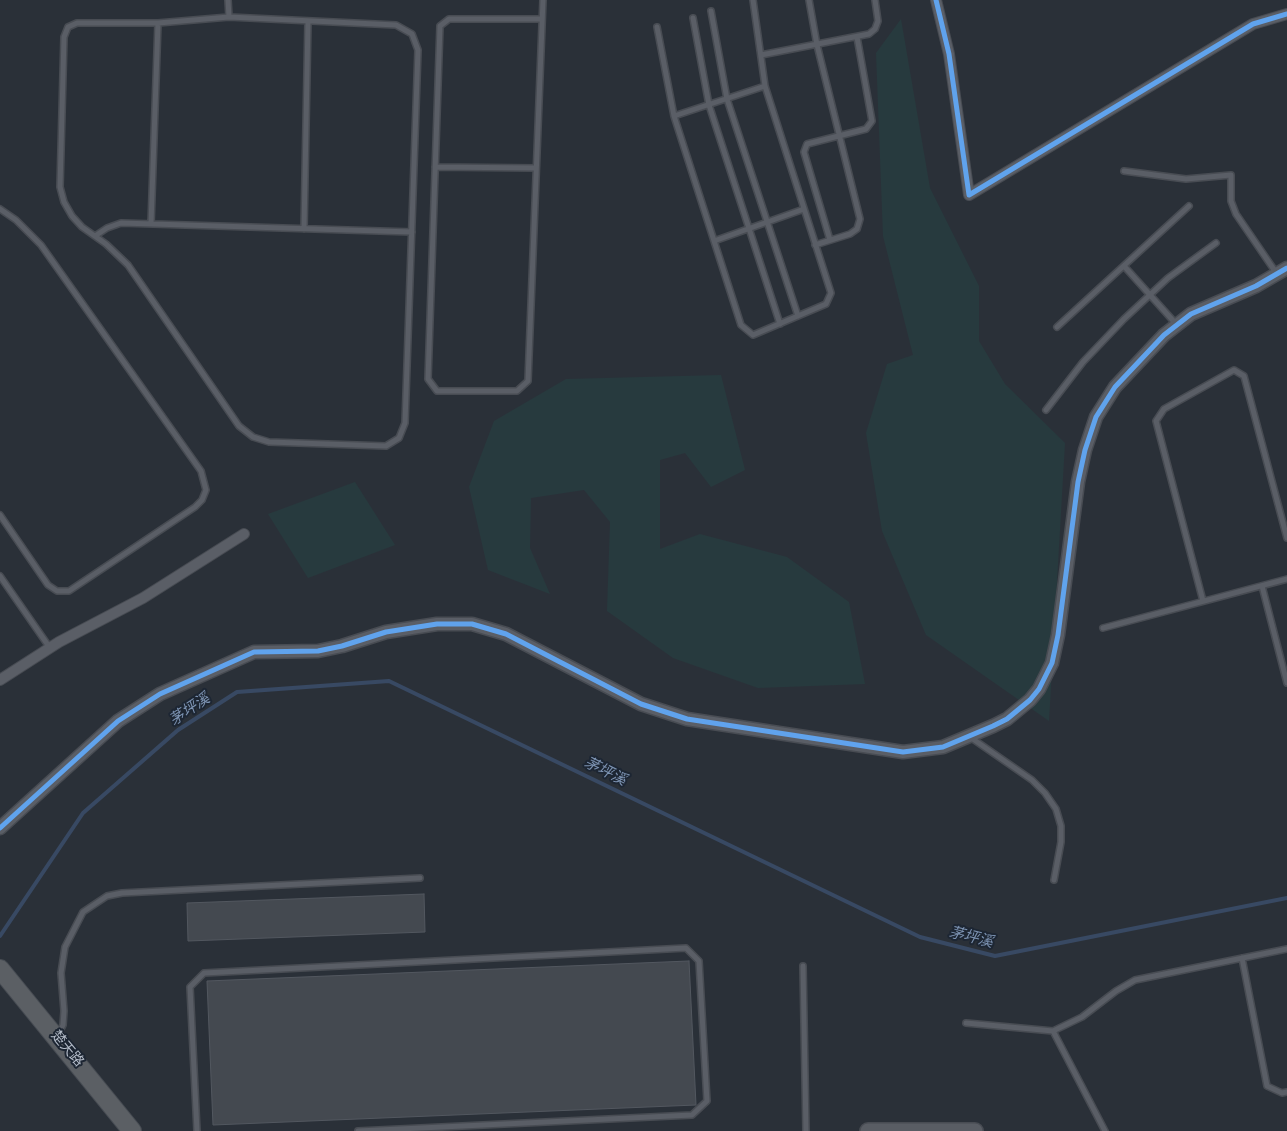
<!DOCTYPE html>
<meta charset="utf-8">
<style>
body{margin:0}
canvas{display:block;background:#2a3038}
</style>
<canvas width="1287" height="1131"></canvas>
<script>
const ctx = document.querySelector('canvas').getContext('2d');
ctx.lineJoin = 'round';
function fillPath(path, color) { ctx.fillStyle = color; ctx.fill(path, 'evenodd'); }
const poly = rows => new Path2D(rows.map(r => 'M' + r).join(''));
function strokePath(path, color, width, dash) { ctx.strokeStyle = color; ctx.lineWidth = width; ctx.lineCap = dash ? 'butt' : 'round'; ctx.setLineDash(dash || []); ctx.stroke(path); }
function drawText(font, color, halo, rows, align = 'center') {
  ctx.font = font + ' Poppins,"Noto Sans SC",sans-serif'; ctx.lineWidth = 4; ctx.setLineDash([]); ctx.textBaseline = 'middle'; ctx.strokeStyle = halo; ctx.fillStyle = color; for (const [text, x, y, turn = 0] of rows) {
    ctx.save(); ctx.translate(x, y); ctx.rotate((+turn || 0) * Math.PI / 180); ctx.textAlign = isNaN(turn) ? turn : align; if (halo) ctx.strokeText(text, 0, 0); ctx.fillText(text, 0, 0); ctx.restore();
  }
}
fillPath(poly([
 [901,19,930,188,979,286,979,341,1005,384,1065,443,1049,721,926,635,882,531,866,433,887,364,913,355,883,236,876,53],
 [721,375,745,470,711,487,685,453,660,460,660,549,700,534,787,557,849,602,865,684,758,688,673,658,607,611,610,522,584,490,531,498,530,548,550,594,488,570,469,487,494,421,566,379],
 [355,482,395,545,308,578,268,514]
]), '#273a3e');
strokePath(poly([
 [0,936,83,813,178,730,237,692,389,681,920,937,995,956,1287,898]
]), '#384963', 4);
const building = poly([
 [424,894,425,932,188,941,187,903,424,894],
 [689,961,696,1105,213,1125,207,981,689,961]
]);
fillPath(building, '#444950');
strokePath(building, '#52575f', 1);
const service = poly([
 [228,0,229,17],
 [809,0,817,45,860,219,857,229,850,234,815,245],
 [711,11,727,99,798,316],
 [229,17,396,25,412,34,418,50,405,423,399,438,386,446,269,442,253,437,239,426,128,265,106,244,82,227,72,216,64,202,60,187,64,37,68,27,77,23,158,23,229,17],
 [693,18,709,105,780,324],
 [542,19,449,19,440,26,428,379,437,391,517,391,528,381,543,0],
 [657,27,674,116,741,325,753,335,826,304,831,293,765,86,753,0],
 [761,55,869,34,875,29,878,21,875,0],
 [674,116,765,86],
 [435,167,536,168],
 [1124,171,1186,179,1231,175,1231,201,1236,214,1277,274],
 [0,209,16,220,41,245,201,471,206,490,202,500,195,507,69,591,57,591,48,585,0,515],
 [151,224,158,23],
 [304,229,308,21],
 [95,236,107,228,121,223,412,232],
 [830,240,804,152,807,144,866,129,872,121,857,37],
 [714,241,804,209],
 [1124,266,1177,325],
 [1057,327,1189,206],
 [1046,410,1083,362,1124,319,1168,278,1216,243],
 [0,576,50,648],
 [1262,586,1287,683],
 [1203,601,1156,421,1164,409,1234,370,1244,376,1287,538],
 [1103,628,1287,579],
 [970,737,1032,780,1045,793,1056,809,1061,826,1061,842,1054,880],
 [1242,958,1267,1086,1282,1093,1287,1092],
 [803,966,806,1131],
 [966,1023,1053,1031,1082,1017,1116,991,1135,980,1287,949],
 [1053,1031,1105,1131],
 [58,1035,63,1025,64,1011,61,973,65,947,83,912,107,896,122,893,420,878],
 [197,1131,190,987,204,973,686,948,699,961,707,1101,692,1115,358,1131]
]);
const minor = poly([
 [936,0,949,54,969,195,1253,24,1287,14],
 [0,680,59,642,143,598,244,534]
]);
const tertiary = poly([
 [0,828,118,721,160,694,254,652,318,651,342,646,386,632,437,624,472,624,506,634,641,704,687,719,903,752,943,747,993,726,1007,719,1030,700,1039,689,1052,663,1058,635,1078,482,1085,450,1096,417,1115,387,1164,335,1191,314,1256,286,1287,268]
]);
const secondary = poly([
 [868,1131,975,1131]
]);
const trunk = poly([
 [0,969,132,1131]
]);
strokePath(service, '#484c53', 8);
strokePath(minor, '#484c53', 12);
strokePath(tertiary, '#484c53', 15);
strokePath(secondary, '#484c53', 18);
strokePath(trunk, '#474c53', 20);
strokePath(service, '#5a5e66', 5);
strokePath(minor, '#5a5e66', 10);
strokePath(tertiary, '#5a5e66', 12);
strokePath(secondary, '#595d64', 15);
strokePath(trunk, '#5b5f64', 18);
strokePath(poly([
 [936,0,949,54,969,195,1253,24,1287,14],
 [0,828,118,721,160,694,254,652,318,651,342,646,386,632,437,624,472,624,506,634,641,704,687,719,903,752,943,747,993,726,1007,719,1030,700,1039,689,1052,663,1058,635,1078,482,1085,450,1096,417,1115,387,1164,335,1191,314,1256,286,1287,268]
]), '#60a3ed', 5);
drawText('14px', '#b4bcc9', '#1d2633', [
 ["楚天路",67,1049,50]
]);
drawText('italic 15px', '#7c92b1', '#1d2633', [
 ["茅坪溪",190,710,-34],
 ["茅坪溪",605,772,26],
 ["茅坪溪",971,938,14]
]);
</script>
